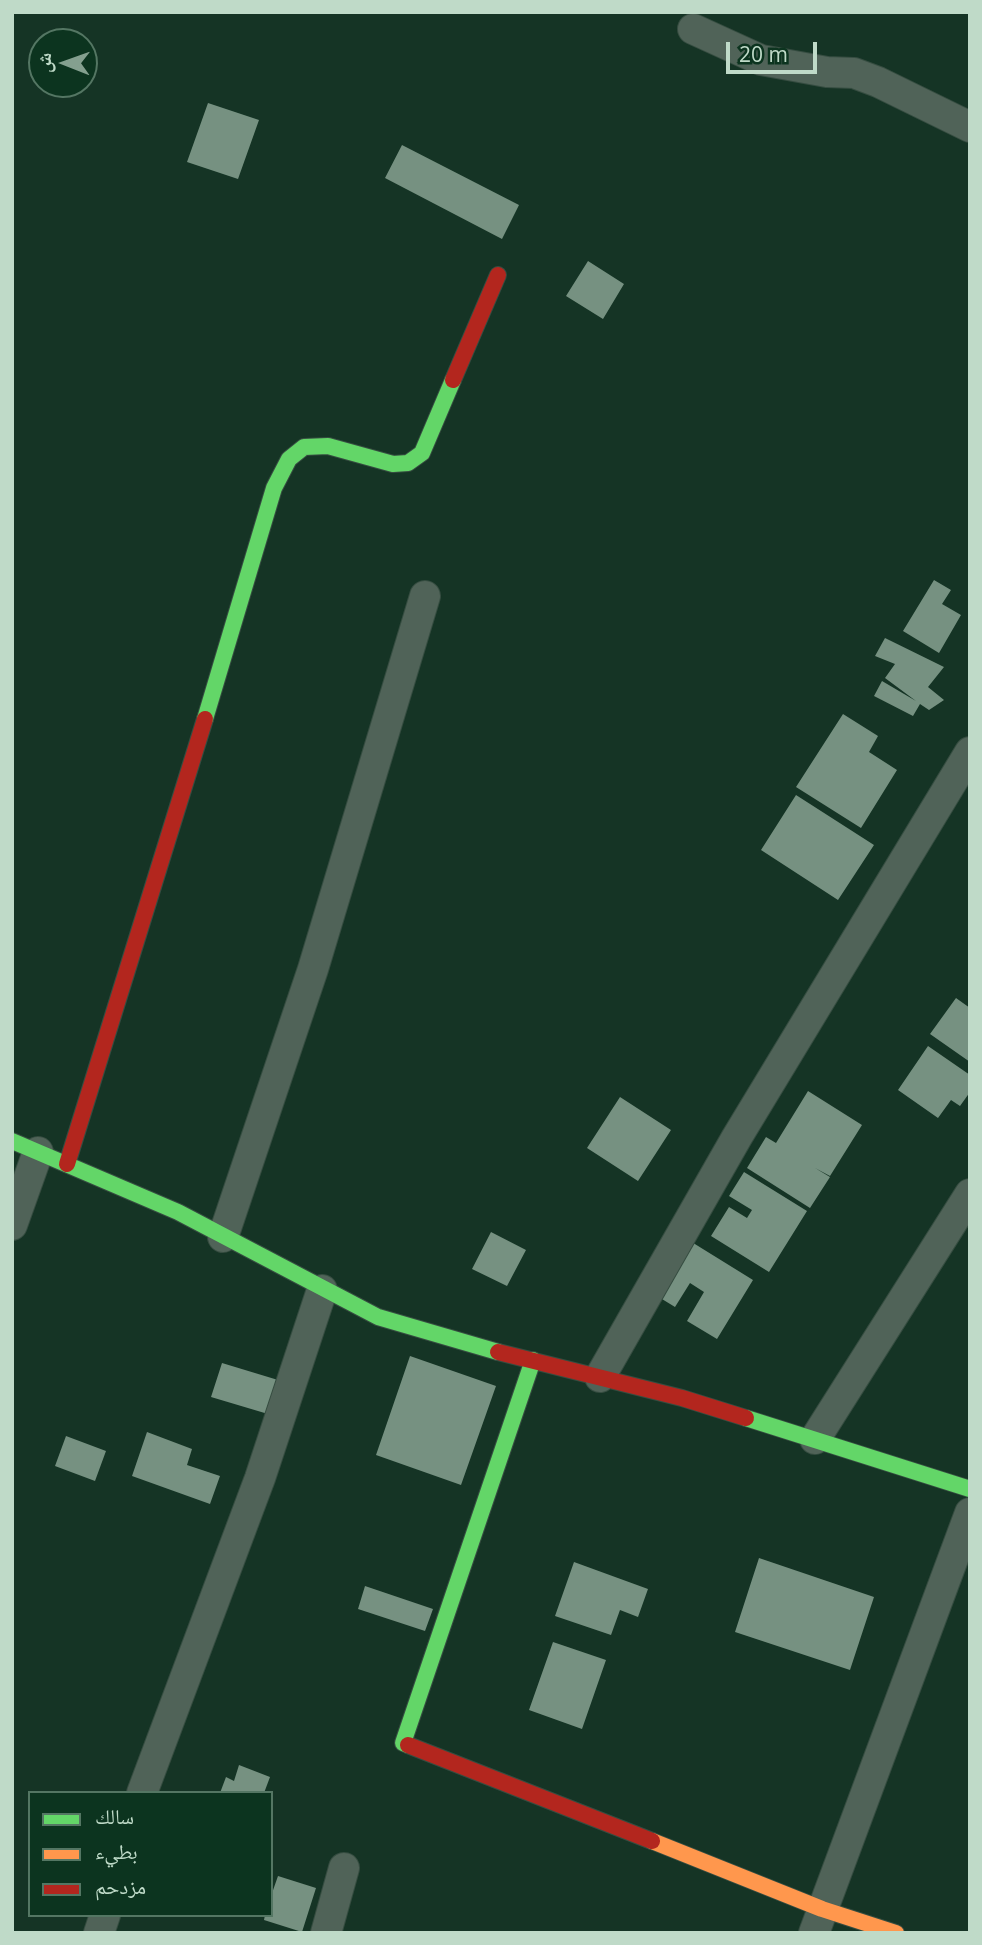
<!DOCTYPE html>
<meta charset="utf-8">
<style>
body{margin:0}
#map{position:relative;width:982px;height:1945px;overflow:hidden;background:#153425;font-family:"Open Sans","Noto Naskh Arabic",sans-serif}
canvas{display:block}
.frame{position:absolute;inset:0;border:14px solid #bfdac8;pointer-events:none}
.legend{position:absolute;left:28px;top:1791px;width:245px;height:126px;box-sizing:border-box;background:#0c341f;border:2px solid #547663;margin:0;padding:9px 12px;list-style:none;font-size:21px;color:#bfdac8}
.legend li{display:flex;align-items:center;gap:14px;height:35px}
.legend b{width:35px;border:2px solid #547663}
.north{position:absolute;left:28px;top:28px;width:70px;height:70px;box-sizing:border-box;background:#0c341f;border:2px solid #547663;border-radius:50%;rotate:271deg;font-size:19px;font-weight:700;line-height:28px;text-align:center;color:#bfdac8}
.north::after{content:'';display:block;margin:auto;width:24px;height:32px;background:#84a08f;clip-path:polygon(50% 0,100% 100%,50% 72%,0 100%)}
.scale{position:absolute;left:726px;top:42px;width:91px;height:32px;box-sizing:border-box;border:4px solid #bfdac8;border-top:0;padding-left:9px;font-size:21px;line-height:24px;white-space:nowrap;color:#bfdac8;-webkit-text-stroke:5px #0c341f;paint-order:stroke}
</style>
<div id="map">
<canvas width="982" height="1945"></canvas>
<div class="frame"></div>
<ul class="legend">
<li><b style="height:9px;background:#63d668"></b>سالك</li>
<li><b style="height:9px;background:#ff974d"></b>بطيء</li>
<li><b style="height:9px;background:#b3261e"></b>مزدحم</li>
</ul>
<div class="north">ش</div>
<div class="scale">20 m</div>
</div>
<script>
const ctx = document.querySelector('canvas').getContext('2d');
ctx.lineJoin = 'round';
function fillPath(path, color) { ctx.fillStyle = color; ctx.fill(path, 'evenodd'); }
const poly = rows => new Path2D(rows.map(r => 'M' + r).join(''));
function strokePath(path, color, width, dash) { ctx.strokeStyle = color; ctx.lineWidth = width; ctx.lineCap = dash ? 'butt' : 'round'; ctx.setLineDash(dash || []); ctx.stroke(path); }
fillPath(poly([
 [208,103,259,120,238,179,187,162],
 [402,145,519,205,502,239,385,178],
 [588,261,624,284,603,319,566,296],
 [934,580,951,590,942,604,961,615,939,653,903,631],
 [885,638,944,667,928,687,944,700,929,710,920,704,913,716,874,696,882,681,916,701,885,678,895,664,875,656],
 [843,714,878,736,869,752,897,770,861,828,796,787],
 [796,795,874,845,838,900,761,850],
 [956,998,970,1008,970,1062,930,1034],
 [928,1046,970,1075,970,1092,960,1106,951,1100,938,1118,898,1090],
 [808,1091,862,1125,830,1176,815,1168,830,1177,810,1208,747,1168,766,1137,776,1143],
 [620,1097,671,1130,638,1181,587,1148],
 [744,1172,807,1211,769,1272,711,1236,729,1207,747,1218,752,1210,729,1196],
 [491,1232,526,1250,507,1286,472,1269],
 [690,1241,753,1280,717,1339,687,1321,704,1292,690,1283,675,1307,657,1296],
 [410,1356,496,1386,461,1485,376,1455],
 [222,1363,278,1380,268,1414,211,1397],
 [147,1432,192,1449,187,1465,220,1476,210,1504,132,1476],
 [66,1436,106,1451,95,1481,55,1466],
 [759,1558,874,1597,850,1670,735,1632],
 [574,1562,648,1589,638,1617,620,1610,611,1635,555,1616],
 [365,1586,433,1609,425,1631,358,1609],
 [553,1642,606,1660,582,1729,529,1710],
 [239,1765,270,1777,264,1793,220,1793,226,1777,234,1781],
 [278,1876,316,1888,302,1932,264,1920,265,1915,271,1915,271,1896]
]), '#769181');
const street = poly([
 [693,29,761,60,827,72,854,73,878,82,970,127],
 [12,1225,38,1152],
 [223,1237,313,969,425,596],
 [600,1377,737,1137,970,752],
 [815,1439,970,1194],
 [142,1793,260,1478,322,1290],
 [99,1933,105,1915],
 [326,1933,344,1868],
 [814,1933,970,1513]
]);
const fast = poly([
 [205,719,274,488,289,459,304,447,328,446,393,464,408,463,422,453,453,380],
 [12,1141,178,1212,378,1317,498,1352],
 [746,1418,970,1489],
 [408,1745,403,1743,533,1360]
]);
const slow = poly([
 [652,1841,822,1909,896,1933]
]);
const jam = poly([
 [453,380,498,275],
 [67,1164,205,719],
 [498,1352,682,1398,746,1418],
 [408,1745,652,1841]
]);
strokePath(street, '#364d41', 32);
strokePath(fast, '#364d41', 18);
strokePath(slow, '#364d41', 18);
strokePath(jam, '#364d41', 18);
strokePath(street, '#506358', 30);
strokePath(fast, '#63d668', 16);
strokePath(slow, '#ff974d', 16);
strokePath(jam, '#b3261e', 16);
</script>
